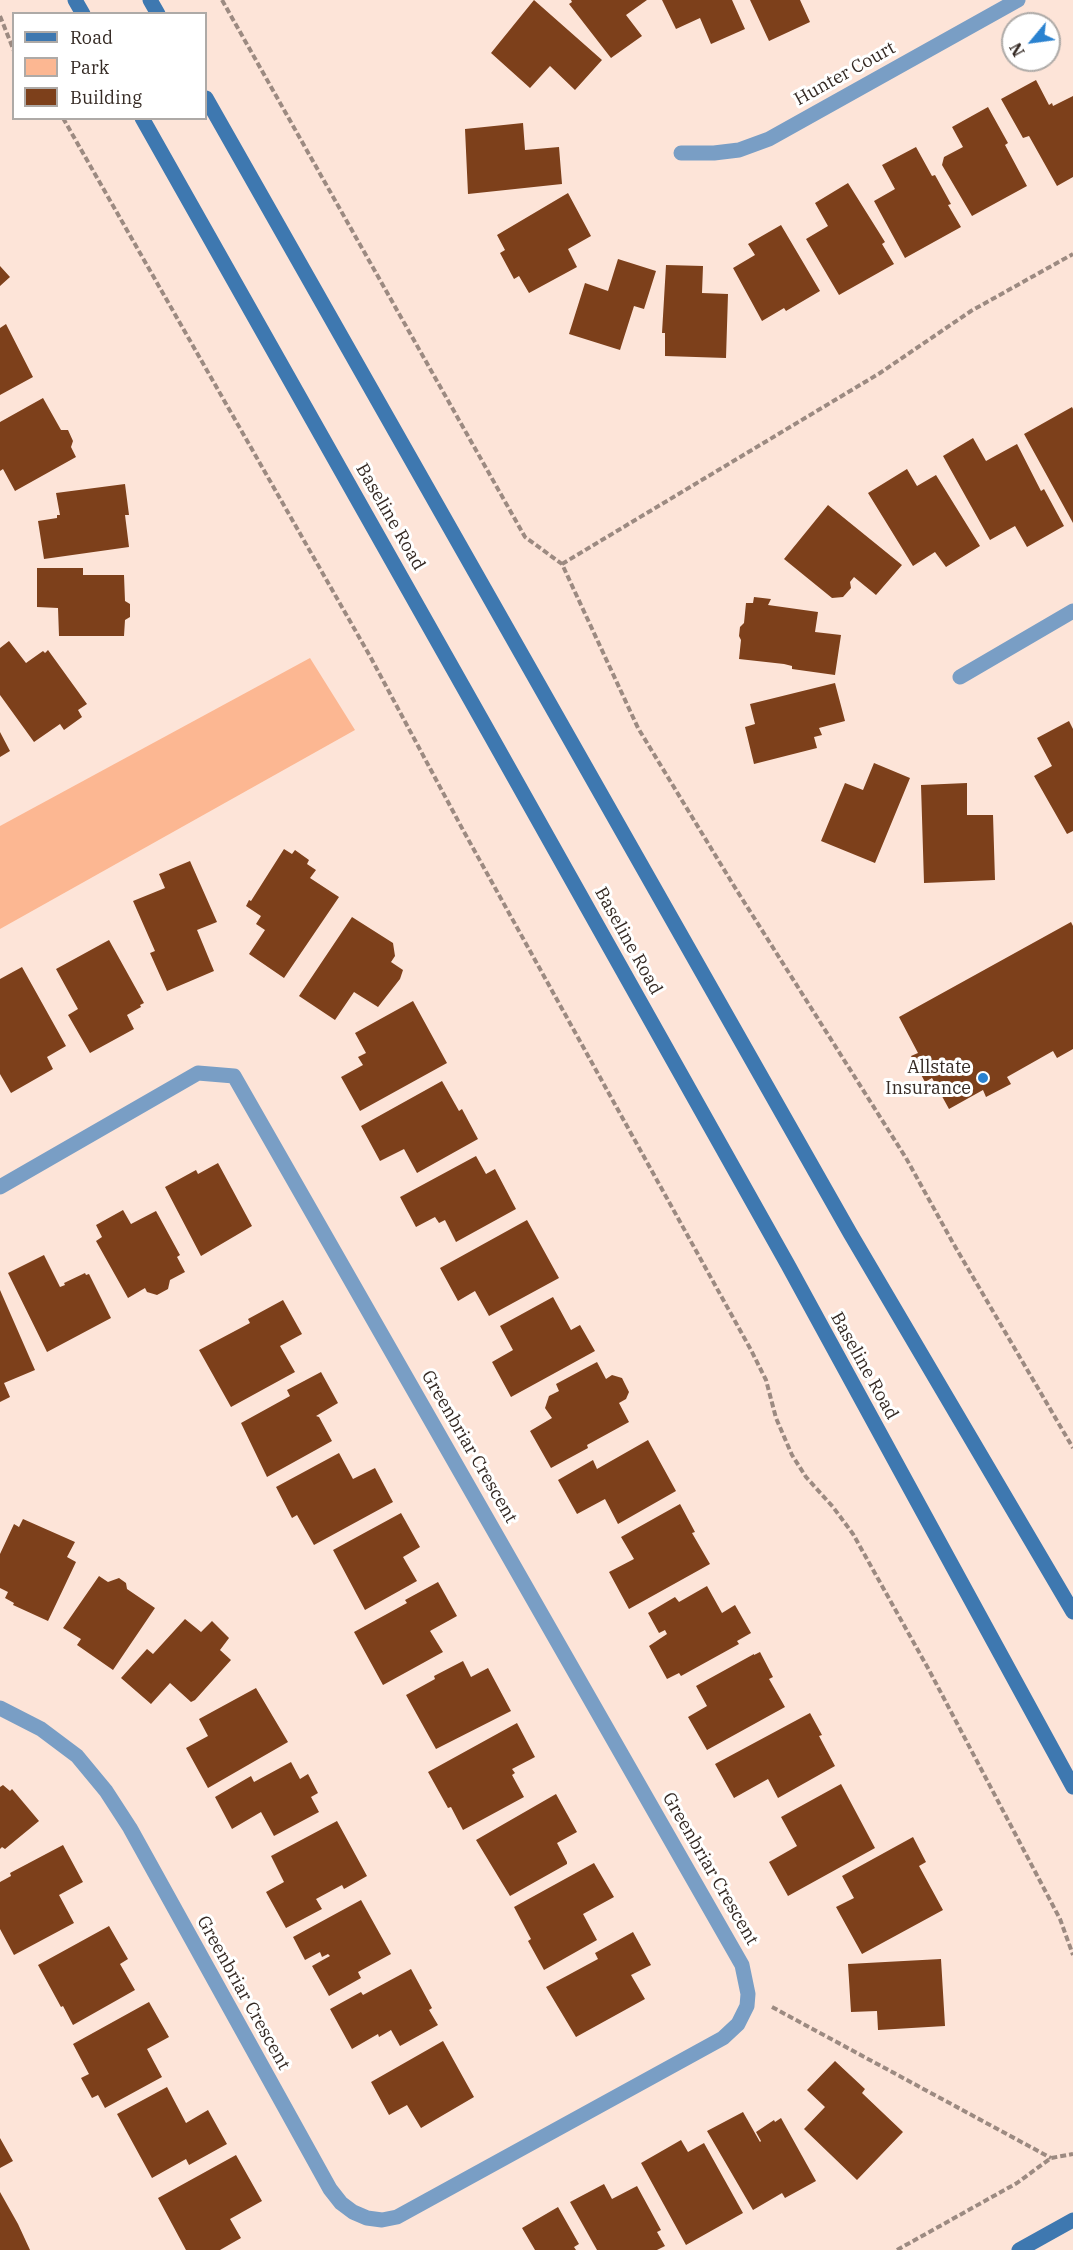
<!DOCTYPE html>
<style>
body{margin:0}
#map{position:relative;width:1073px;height:2250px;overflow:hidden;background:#fde4d8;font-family:"IBM Plex Serif",serif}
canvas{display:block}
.legend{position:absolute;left:12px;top:12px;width:195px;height:108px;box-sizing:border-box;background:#fff;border:2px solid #aeaaa7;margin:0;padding:8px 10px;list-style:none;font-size:18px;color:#352a24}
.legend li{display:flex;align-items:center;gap:12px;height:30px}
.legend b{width:30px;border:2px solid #aeaaa7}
.north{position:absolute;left:1001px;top:12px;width:60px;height:60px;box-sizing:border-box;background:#fff;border:2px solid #aeaaa7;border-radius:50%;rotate:241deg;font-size:16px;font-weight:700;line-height:24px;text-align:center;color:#352a24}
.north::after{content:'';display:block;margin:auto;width:21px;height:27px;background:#2a82d0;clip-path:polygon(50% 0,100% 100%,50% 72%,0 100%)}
</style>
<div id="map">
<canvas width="1073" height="2250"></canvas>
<ul class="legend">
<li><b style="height:8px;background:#3e78b0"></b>Road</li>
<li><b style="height:16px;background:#fcb792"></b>Park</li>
<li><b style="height:16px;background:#7d401b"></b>Building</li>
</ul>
<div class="north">N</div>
</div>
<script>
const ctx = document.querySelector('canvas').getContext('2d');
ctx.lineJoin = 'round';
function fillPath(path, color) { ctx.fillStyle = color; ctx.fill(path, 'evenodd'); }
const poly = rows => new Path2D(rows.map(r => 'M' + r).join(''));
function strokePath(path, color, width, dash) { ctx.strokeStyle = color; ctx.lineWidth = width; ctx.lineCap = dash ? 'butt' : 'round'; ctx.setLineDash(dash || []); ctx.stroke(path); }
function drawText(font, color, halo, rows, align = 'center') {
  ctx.font = font + ' "IBM Plex Serif",serif'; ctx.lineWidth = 6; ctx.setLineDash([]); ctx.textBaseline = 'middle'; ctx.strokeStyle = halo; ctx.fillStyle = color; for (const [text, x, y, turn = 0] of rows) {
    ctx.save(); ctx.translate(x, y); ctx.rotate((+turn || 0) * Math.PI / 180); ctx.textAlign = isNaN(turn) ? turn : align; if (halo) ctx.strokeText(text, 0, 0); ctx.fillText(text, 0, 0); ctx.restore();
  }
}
fillPath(poly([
 [310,658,355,730,0,929,0,826]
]), '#fcb792');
fillPath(poly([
 [534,0,602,60,575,90,550,66,530,88,491,53],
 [571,0,647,0,626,15,642,36,611,58,569,4,572,2],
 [662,0,732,0,745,29,711,44,700,18,676,29],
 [750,0,800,0,810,22,769,41],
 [1036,80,1049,105,1052,103,1053,106,1073,96,1073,177,1057,186,1029,136,1023,138,1001,99],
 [988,107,1008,143,1005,145,1027,186,972,216,942,165,944,157,963,147,952,127],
 [523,123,525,150,559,147,562,184,468,194,465,129],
 [916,147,932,176,935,175,951,204,948,205,961,227,905,258,874,201,895,189,882,165],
 [848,183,885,242,882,244,894,264,839,295,806,239,828,226,815,203],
 [568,193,591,236,568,249,577,267,529,293,519,276,514,279,500,253,505,250,497,235],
 [781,225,820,291,786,311,784,308,762,321,733,268,755,255,748,244],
 [618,259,656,271,644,309,634,306,620,350,569,334,585,283,608,291],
 [666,265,703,266,702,293,728,294,726,358,665,356,665,333,662,333],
 [0,266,10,277,0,286],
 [6,324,33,377,0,395,0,328],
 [43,398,61,430,68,430,73,441,71,447,76,457,15,491,3,469,0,471,0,422],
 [1072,407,1073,409,1073,523,1024,434],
 [973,438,986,461,1017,444,1041,491,1044,489,1064,526,1027,547,1015,526,990,540,943,456],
 [907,469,917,486,936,475,980,546,946,567,935,552,913,566,868,493],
 [125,484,129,515,125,515,129,547,44,559,38,521,57,518,57,515,60,515,56,493],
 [828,505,902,565,876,595,854,577,850,582,851,588,843,597,832,598,784,559],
 [37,568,83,568,83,575,124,575,125,601,130,604,130,617,125,620,124,636,59,636,58,608,37,607],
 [754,597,771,599,768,605,818,612,815,632,841,635,835,675,792,669,792,666,784,664,739,659,741,640,739,636,740,627,744,623,746,603,753,603],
 [9,641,26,663,43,651,45,653,48,650,87,704,78,710,82,717,64,730,60,724,34,742,0,695,0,648],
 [835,683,845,721,819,728,822,735,814,737,817,748,754,764,745,727,755,724,750,704],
 [1069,721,1073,729,1073,831,1067,834,1034,776,1052,766,1037,738],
 [0,732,10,751,0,757],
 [874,763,910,778,875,863,821,841,845,783,863,790],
 [967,783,967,815,993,815,995,880,924,883,921,785],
 [284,849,292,854,295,850,309,860,307,864,316,870,310,878,339,897,284,978,249,954,265,930,256,924,261,916,246,906,249,900,251,901],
 [190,861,217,922,197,930,214,971,167,991,150,953,155,951,133,901,165,888,159,874],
 [352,917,393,943,395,956,391,962,403,970,400,979,378,1007,354,992,335,1020,299,996],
 [1071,922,1073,926,1073,1049,1057,1058,1053,1051,1007,1077,1011,1084,986,1097,983,1090,949,1109,932,1078,925,1082,911,1056,918,1053,899,1017],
 [109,940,144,1003,140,1005,141,1007,127,1015,134,1029,90,1053,68,1015,78,1009,56,969],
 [22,967,66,1046,47,1057,53,1069,11,1093,0,1074,0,979],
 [413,1001,447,1063,360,1111,341,1077,363,1065,358,1057,366,1053,355,1033],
 [442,1081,459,1111,462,1109,478,1139,417,1173,404,1149,380,1161,361,1126],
 [476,1156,486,1174,495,1169,516,1209,456,1242,445,1220,439,1223,435,1217,416,1227,400,1197],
 [218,1163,252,1226,201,1256,165,1187,196,1170,198,1174],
 [123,1210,131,1224,156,1211,180,1255,177,1257,185,1272,170,1280,168,1289,157,1295,147,1292,145,1288,128,1298,96,1241,102,1237,96,1225],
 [527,1220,559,1278,489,1316,475,1291,458,1301,440,1268],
 [44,1255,60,1287,65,1285,64,1283,85,1273,86,1275,89,1274,111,1318,47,1352,8,1273],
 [0,1290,35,1370,4,1383,10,1397,0,1402],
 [553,1297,571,1330,580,1325,595,1351,511,1397,492,1362,513,1350,500,1326],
 [283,1300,302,1334,280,1346,295,1372,231,1407,199,1350,250,1323,248,1319],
 [597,1362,606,1379,612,1375,622,1378,629,1392,626,1399,619,1403,629,1422,587,1445,588,1448,551,1468,530,1431,552,1418,545,1408,549,1396,559,1391,556,1384],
 [321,1372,338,1403,316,1416,319,1417,332,1441,267,1477,241,1423,290,1396,287,1390],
 [648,1440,676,1491,618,1524,605,1499,577,1514,558,1480,593,1460,597,1469],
 [339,1453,353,1479,375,1468,393,1502,314,1545,297,1515,292,1518,276,1487],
 [680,1504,695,1532,692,1533,710,1564,629,1609,609,1572,634,1559,621,1537],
 [401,1513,420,1547,403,1557,417,1581,365,1610,333,1550],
 [23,1519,75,1542,67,1557,76,1562,48,1621,13,1605,14,1603,5,1598,8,1592,0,1588,0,1554,14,1524,19,1527],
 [99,1576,108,1582,119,1578,126,1583,127,1589,155,1608,113,1670,77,1645,81,1639,63,1628],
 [438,1582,457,1616,430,1631,443,1652,383,1685,354,1632,407,1603,405,1600],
 [707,1586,722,1613,735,1605,751,1633,737,1641,739,1644,681,1676,679,1673,667,1679,649,1646,667,1634,665,1630,659,1633,648,1613,675,1597,679,1602],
 [185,1619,201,1632,212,1621,229,1638,220,1650,231,1660,195,1700,191,1702,170,1683,151,1704,121,1678,147,1649,153,1654],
 [760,1652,773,1677,769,1679,785,1707,707,1750,688,1717,707,1706,696,1686,754,1654,754,1655],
 [463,1661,471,1677,488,1668,511,1711,436,1749,406,1695,435,1679,434,1676],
 [256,1688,288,1742,208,1788,186,1748,208,1736,199,1719],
 [810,1713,822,1735,819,1736,835,1766,778,1798,768,1779,734,1798,715,1764],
 [517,1723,535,1757,512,1769,515,1773,512,1775,524,1797,463,1830,451,1807,448,1808,428,1772],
 [291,1762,300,1779,308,1774,318,1793,311,1797,319,1812,274,1836,261,1812,232,1829,215,1797,251,1776,254,1782],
 [841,1784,875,1848,788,1896,769,1862,797,1846,781,1817],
 [3,1785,10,1791,12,1789,39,1821,5,1849,2,1847,0,1849,0,1787],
 [556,1794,577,1832,557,1843,567,1862,567,1864,510,1896,476,1840],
 [337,1821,367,1876,344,1889,342,1885,316,1899,322,1909,286,1928,266,1892,284,1882,271,1856],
 [913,1837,926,1862,919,1866,943,1910,862,1954,836,1907,854,1898,842,1876],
 [63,1845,83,1882,59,1895,74,1923,14,1955,0,1929,0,1882,11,1876,10,1873],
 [594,1863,614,1897,583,1914,597,1940,544,1970,528,1941,531,1939,514,1907],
 [361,1900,391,1954,358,1972,361,1978,329,1996,312,1966,330,1956,328,1954,322,1957,320,1952,305,1960,293,1937],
 [109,1926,128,1959,120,1964,135,1990,73,2025,63,2006,61,2007,38,1965],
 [633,1932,651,1965,631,1975,645,1999,576,2037,546,1987,598,1959,595,1953],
 [941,1959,945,2026,878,2030,877,2011,851,2012,848,1964],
 [411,1969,432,2008,429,2010,438,2025,400,2046,391,2030,379,2037,378,2034,352,2049,330,2009,361,1992,363,1995],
 [149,2002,169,2037,147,2049,162,2077,105,2108,98,2095,92,2098,81,2078,89,2074,73,2044],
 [443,2041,474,2097,421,2128,407,2105,389,2115,371,2082],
 [835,2061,865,2089,862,2093,903,2132,857,2180,804,2129,825,2107,807,2090],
 [167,2087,186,2123,208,2110,227,2144,189,2165,186,2159,152,2178,117,2114],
 [743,2112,760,2142,761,2141,756,2132,774,2120,775,2122,781,2118,816,2181,785,2198,782,2193,753,2210,707,2131],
 [0,2138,13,2161,0,2168],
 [681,2140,688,2152,704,2143,743,2213,686,2245,641,2163],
 [236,2155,262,2201,230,2219,241,2238,220,2250,186,2250,158,2198],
 [604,2184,612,2199,637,2186,661,2230,657,2232,665,2246,657,2250,597,2250,570,2202],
 [0,2192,18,2224,30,2250,0,2250],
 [558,2207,579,2244,574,2247,576,2250,535,2250,522,2228]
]), '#7d401b');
strokePath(poly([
 [222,0,525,537,562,564,638,728,734,886,906,1158,953,1243,1073,1448],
 [0,16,14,51],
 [63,118,371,658,463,830,751,1350,766,1380,776,1418,792,1455,806,1477,833,1507,853,1534,929,1670,1060,1919,1073,1955],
 [562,564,880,373,971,311,1073,254],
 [772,2007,1051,2158],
 [897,2250,1017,2183,1051,2158,1073,2154]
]), '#9c8a81', 4, [6, 3]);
strokePath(poly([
 [681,153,714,153,739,150,769,139,1018,0],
 [960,677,1073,611],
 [0,1187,198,1073,234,1076,742,1965,748,1994,747,2006,738,2024,723,2038,397,2217,382,2220,367,2218,353,2212,341,2203,330,2189,130,1828,106,1791,77,1756,41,1729,0,1708]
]), '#799ec5', 15);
strokePath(poly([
 [75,0,83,14],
 [150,0,158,14],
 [206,98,850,1233,1073,1612],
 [142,118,492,738,788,1265,1073,1787],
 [1019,2250,1073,2220]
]), '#3e78b0', 15);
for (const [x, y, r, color] of [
 [983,1078,6,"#2a82d0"]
]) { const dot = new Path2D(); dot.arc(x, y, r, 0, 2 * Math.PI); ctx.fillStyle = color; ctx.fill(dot); strokePath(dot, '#fff', 2); }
drawText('18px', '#352a24', '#fff', [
 ["Hunter Court",845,74,-29],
 ["Baseline Road",390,517,60],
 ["Baseline Road",628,941,61],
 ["Baseline Road",864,1366,61],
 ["Greenbriar Crescent",469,1447,60],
 ["Greenbriar Crescent",710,1869,60],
 ["Greenbriar Crescent",243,1993,61]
]);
drawText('18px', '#352a24', '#fff', [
 ["Allstate",971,1068],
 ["Insurance",971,1089]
], 'right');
</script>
